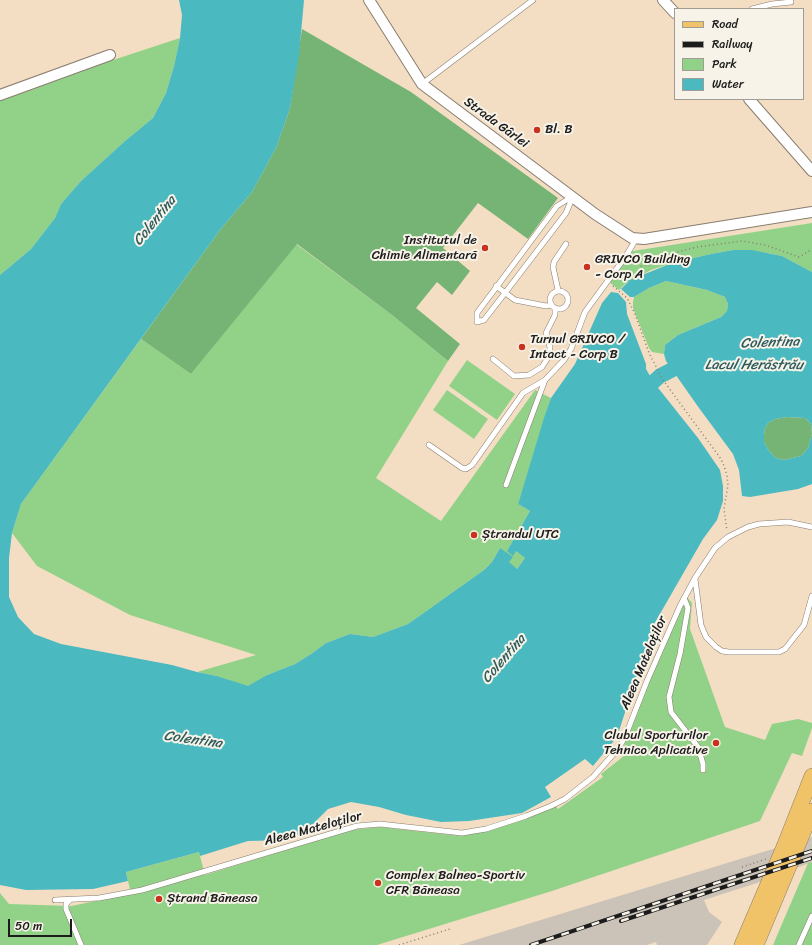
<!DOCTYPE html>
<meta charset="utf-8">
<style>
body{margin:0}
#map{position:relative;width:812px;height:945px;overflow:hidden;background:#f4dec3;font-family:Sriracha,sans-serif}
canvas{display:block}
.legend{position:absolute;left:674px;top:8px;width:130px;height:92px;box-sizing:border-box;background:#f7f3e8;border:1px solid #9f9d96;margin:0;padding:5px 7px;list-style:none;font-size:12px;color:#1c1c1c}
.legend li{display:flex;align-items:center;gap:8px;height:20px}
.legend b{width:20px;border:1px solid #9f9d96}
.scale{position:absolute;left:8px;top:919px;width:64px;height:18px;box-sizing:border-box;border:2px solid #1c1c1c;border-top:0;padding-left:5px;font-size:12px;line-height:14px;white-space:nowrap;color:#1c1c1c;-webkit-text-stroke:3px #f7f3e8;paint-order:stroke}
</style>
<div id="map">
<canvas width="812" height="945"></canvas>
<ul class="legend">
<li><b style="height:5px;background:#f1c369"></b>Road</li>
<li><b style="height:5px;background:#1c1c1c"></b>Railway</li>
<li><b style="height:11px;background:#92d288"></b>Park</li>
<li><b style="height:11px;background:#4ab9c0"></b>Water</li>
</ul>
<div class="scale">50 m</div>
</div>
<script>
const ctx = document.querySelector('canvas').getContext('2d');
ctx.lineJoin = 'round';
function fillPath(path, color) { ctx.fillStyle = color; ctx.fill(path, 'evenodd'); }
const poly = rows => new Path2D(rows.map(r => 'M' + r).join(''));
function strokePath(path, color, width, dash) { ctx.strokeStyle = color; ctx.lineWidth = width; ctx.lineCap = dash ? 'butt' : 'round'; ctx.setLineDash(dash || []); ctx.stroke(path); }
function drawText(font, color, halo, rows, align = 'center') {
  ctx.font = font + ' Sriracha,sans-serif'; ctx.lineWidth = 4; ctx.setLineDash([]); ctx.textBaseline = 'middle'; ctx.strokeStyle = halo; ctx.fillStyle = color; for (const [text, x, y, turn = 0] of rows) {
    ctx.save(); ctx.translate(x, y); ctx.rotate((+turn || 0) * Math.PI / 180); ctx.textAlign = isNaN(turn) ? turn : align; if (halo) ctx.strokeText(text, 0, 0); ctx.fillText(text, 0, 0); ctx.restore();
  }
}
fillPath(poly([
 [812,837,812,862,757,883,704,900,709,912,722,922,707,945,657,945,656,942,647,945,459,945]
]), '#cbc3b8');
fillPath(poly([
 [180,38,174,66,166,93,153,118,125,141,81,181,61,204,55,218,31,249,0,275,0,101,107,62],
 [812,223,812,272,782,256,768,253,733,250,711,254,672,263,651,270,625,284,619,290,608,281,628,253,633,251],
 [296,244,392,315,448,361,376,478,441,521,535,390,551,398,518,504,530,511,507,551,516,551,525,558,516,570,508,562,512,558,500,548,492,562,484,570,408,624,373,637,350,634,326,643,311,654,295,664,267,675,248,687,217,676,197,672,256,655,130,615,37,566,12,533,21,504,141,339,191,374],
 [666,281,707,290,725,297,728,304,727,311,721,317,678,335,665,345,664,354,652,352,649,348,633,308,633,302,634,297,649,288],
 [467,360,515,394,497,420,449,386],
 [447,390,488,419,474,439,433,410],
 [687,597,692,603,690,629,725,727,765,740,772,724,798,719,812,723,812,728,802,756,792,753,760,821,552,891,377,945,0,945,0,893,9,904,71,906,131,894,126,872,199,852,205,875,350,830,380,827,461,836,491,830,528,818,556,806,558,809,603,777,601,774,629,752,624,746,647,686],
 [812,862,812,945,773,945,808,863]
]), '#92d288');
fillPath(poly([
 [302,29,411,92,558,198,528,239,478,203,443,248,470,271,452,295,437,282,416,308,460,344,448,361,392,315,297,244,191,374,141,339,220,230,252,192,276,148,290,108],
 [787,417,805,418,811,424,812,434,808,448,801,456,784,460,776,458,769,451,764,442,764,435,765,428,768,423,775,419]
]), '#75b474');
fillPath(poly([
 [179,0,304,0,299,55,290,108,276,148,252,192,220,230,21,504,12,533,9,558,9,597,18,617,34,634,61,644,172,665,197,672,217,676,248,686,267,675,295,664,311,654,326,643,350,634,373,637,408,624,484,570,492,562,500,548,513,557,509,562,517,569,525,558,516,551,513,556,507,551,530,511,518,504,544,418,551,398,575,364,602,303,611,292,618,293,626,302,627,314,646,364,646,369,650,376,652,376,656,382,655,384,698,438,720,470,723,486,723,501,717,520,703,539,653,626,617,737,593,766,585,759,545,787,551,797,522,813,469,821,441,822,406,815,379,807,351,802,328,809,312,825,290,840,248,841,200,856,199,852,126,872,128,881,93,889,26,890,0,885,0,275,31,249,55,218,61,204,81,181,125,141,153,118,166,93,174,66,180,38,182,15],
 [733,250,752,250,782,256,812,272,812,484,798,489,750,497,742,496,739,470,733,454,699,408,666,361,664,354,665,345,678,335,721,317,727,311,728,304,725,297,707,290,666,281,649,288,634,297,630,297,621,289,630,280,672,263,711,254],
 [787,417,805,418,811,424,812,434,808,448,801,456,784,460,776,458,769,451,764,442,764,435,765,428,768,423,775,419]
]), '#4ab9c0');
strokePath(poly([
 [640,394,660,376,689,361]
]), '#4ab9c0', 15);
const service = poly([
 [752,9,772,4,791,2],
 [422,84,533,0],
 [573,196,566,213,505,293,484,320,477,322,477,313,557,206,573,196],
 [496,286,515,300,546,306,551,305],
 [558,290,553,267,554,262,566,244],
 '550 300a9 9 0 1 1 18 0a9 9 0 1 1-18 0Z',
 [493,359,514,376,529,375,542,367,549,356,550,347,546,333,555,315,555,308],
 [429,445,462,468,466,469,472,465,523,393,545,380,564,360,571,349,585,312,626,256,636,239],
 [506,485,545,380],
 [695,579,701,625,706,637,716,647,722,651,729,652,779,652,785,649,804,625,812,596],
 [684,598,688,608,680,654,669,697,671,712,698,747,703,764,703,770],
 [55,900,99,898,142,890,357,826,380,824,462,833,486,829,526,816,551,806,565,799,593,777,618,749,625,737,647,681,680,606,695,578,715,548,728,537,748,527,759,524,788,522,812,527],
 [70,900,66,904,66,909,81,945],
 [799,945,812,916]
]);
const minor = poly([
 [369,0,422,84,595,214,632,238,644,239,812,212],
 [663,0,675,13],
 [0,95,110,55],
 [749,99,812,171]
]);
const primary = poly([
 [742,945,784,847,812,776],
 [756,945,812,811]
]);
strokePath(service, '#887d70', 6);
strokePath(minor, '#887d70', 12);
strokePath(primary, '#887d70', 16);
strokePath(poly([
 [631,259,641,266,653,264,666,259,674,253,697,247,742,241,765,245,799,257,809,251,812,253],
 [613,286,627,298,635,314,649,353,663,380,721,459,724,466,727,475,728,485,724,509,727,531],
 [742,867,766,859],
 [399,945,450,929]
]), '#887d70', 1.5, [1, 3]);
strokePath(service, '#fff', 5);
strokePath(minor, '#fff', 10);
strokePath(primary, '#f1c369', 15);
const rail = poly([
 [621,921,812,858],
 [531,945,812,851]
]);
strokePath(rail, '#1c1c1c', 4);
strokePath(rail, '#f7f3e8', 2.5, [8]);
for (const [x, y, r, color] of [
 [537,130,4,"#c8321e"],
 [485,248,4,"#c8321e"],
 [587,267,4,"#c8321e"],
 [522,347,4,"#c8321e"],
 [474,535,4,"#c8321e"],
 [716,743,4,"#c8321e"],
 [378,883,4,"#c8321e"],
 [159,899,4,"#c8321e"]
]) { const dot = new Path2D(); dot.arc(x, y, r, 0, 2 * Math.PI); ctx.fillStyle = color; ctx.fill(dot); strokePath(dot, '#f7f3e8', 1.5); }
drawText('13px', '#1c1c1c', '#f7f3e8', [
 ["Strada Gârlei",496,123,36],
 ["Aleea Mateloților",644,663,-67],
 ["Aleea Mateloților",313,829,-15]
]);
drawText('13px', '#1c1c1c', '#f7f3e8', [
 ["Bl. B",545,130],
 ["Institutul de",477,241,"right"],
 ["Chimie Alimentară",477,256,"right"],
 ["GRIVCO Building",595,260],
 ["- Corp A",595,275],
 ["Turnul GRIVCO /",530,340],
 ["Intact - Corp B",530,355],
 ["Ștrandul UTC",482,535],
 ["Clubul Sporturilor",708,736,"right"],
 ["Tehnico Aplicative",708,751,"right"],
 ["Complex Balneo-Sportiv",386,876],
 ["CFR Băneasa",386,891],
 ["Ștrand Băneasa",167,899]
], 'left');
drawText('italic 14px', '#2e5b5e', '#f7f3e8', [
 ["Colentina",155,221,-51],
 ["Colentina",770,343,-2],
 ["Lacul Herăstrău",754,365],
 ["Colentina",504,659,-49],
 ["Colentina",193,740,8]
]);
</script>
